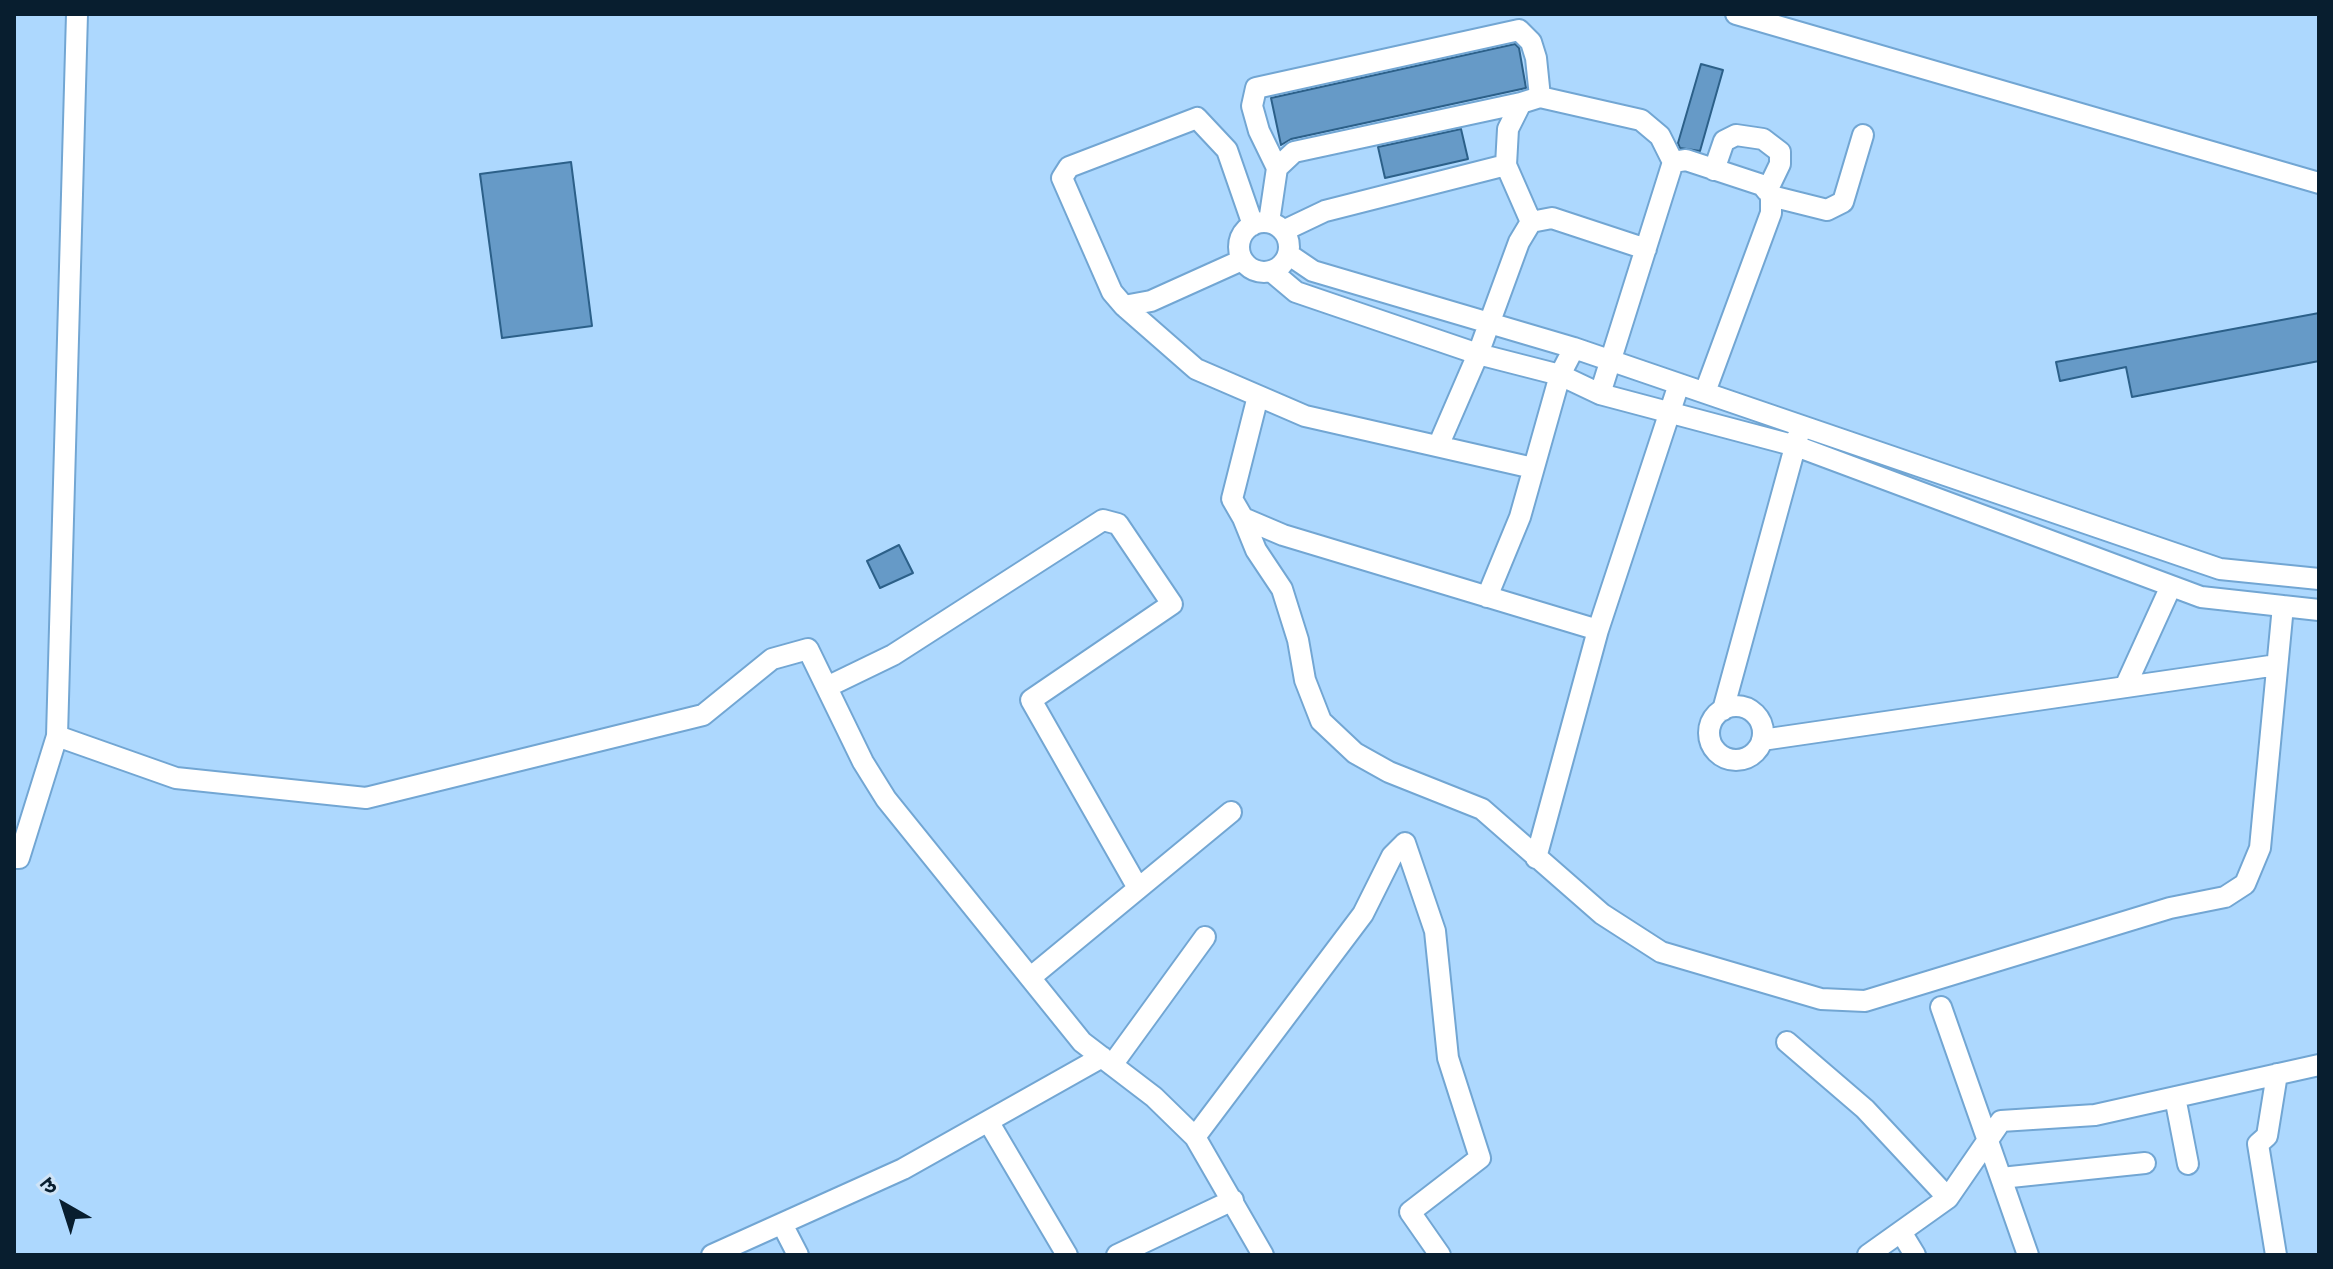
<!DOCTYPE html>
<meta charset="utf-8">
<style>
body{margin:0}
#map{position:relative;width:2333px;height:1269px;overflow:hidden;background:#add8fe;font-family:Roboto,"Noto Sans Devanagari",sans-serif}
canvas{display:block}
.frame{position:absolute;inset:0;border:16px solid #081e2f;pointer-events:none}
.north{position:absolute;left:24px;top:1165px;width:80px;height:80px;-webkit-text-stroke:6px #cee3f6;paint-order:stroke;rotate:321deg;font-size:22px;font-weight:700;line-height:32px;text-align:center;color:#081e2f}
.north::after{content:'';display:block;margin:auto;width:28px;height:36px;background:#081e2f;clip-path:polygon(50% 0,100% 100%,50% 72%,0 100%)}
</style>
<div id="map">
<canvas width="2333" height="1269"></canvas>
<div class="frame"></div>
<div class="north">उ</div>
</div>
<script>
const ctx = document.querySelector('canvas').getContext('2d');
ctx.lineJoin = 'round';
function fillPath(path, color) { ctx.fillStyle = color; ctx.fill(path, 'evenodd'); }
const poly = rows => new Path2D(rows.map(r => 'M' + r).join(''));
function strokePath(path, color, width, dash) { ctx.strokeStyle = color; ctx.lineWidth = width; ctx.lineCap = dash ? 'butt' : 'round'; ctx.setLineDash(dash || []); ctx.stroke(path); }
const building = poly([
 [1515,44,1519,48,1526,88,1291,139,1281,145,1271,98,1515,44],
 [1701,64,1723,70,1700,151,1680,148,1678,143,1701,64],
 [1461,129,1468,159,1385,178,1378,147,1461,129],
 [571,162,592,326,502,338,480,174,571,162],
 [2319,313,2319,361,2132,397,2126,367,2060,381,2056,362,2319,313],
 [899,545,913,573,880,588,867,561,899,545]
]);
fillPath(building, '#669ac7');
strokePath(building, '#2c6089', 2);
const minor = poly([
 [77,14,57,736,176,778,366,798,703,715,772,659,808,649,863,762,886,799,1082,1042,1154,1097,1195,1137,1263,1255],
 [1736,14,2319,183],
 [1277,168,1259,131,1252,106,1256,88,1519,30,1531,42,1536,58,1540,97],
 [1714,170,1724,141,1736,135,1763,139,1780,152,1780,164,1767,191],
 [1771,196,1827,210,1843,202,1863,135],
 '1239 247a25 25 0 1 1 50 0a25 25 0 1 1-50 0Z',
 [1269,222,1277,168,1294,152,1521,103],
 [1531,222,1506,165,1508,129,1521,103,1540,97,1641,120,1660,136,1673,162],
 [1283,231,1325,211,1506,165],
 [1288,254,1313,271,1574,348,2220,569,2319,579],
 [1242,260,1151,301,1124,306,1112,292,1062,178,1069,167,1197,118,1227,150,1253,225],
 [1271,271,1296,292,1478,354,1560,375,1600,394,1796,446,2201,597,2319,610],
 [1124,306,1196,369,1305,416,1533,468],
 [1600,394,1673,162,1686,160,1762,185,1771,196,1771,213,1705,392],
 [1258,396,1232,499,1243,518,1283,535,1598,630,1679,384],
 [1439,444,1478,354,1519,242,1531,222,1552,218,1646,249],
 [1243,518,1256,550,1282,589,1298,640,1305,680,1321,721,1355,753,1389,772,1482,809,1602,914,1661,952,1821,999,1865,1001,2170,908,2225,897,2245,884,2260,848,2283,606],
 [1487,597,1520,517,1560,375,1574,348],
 [829,686,893,655,1103,520,1118,524,1172,604,1031,700,1138,888],
 [2125,687,2171,586],
 '1709 733a27 27 0 1 1 54 0a27 27 0 1 1-54 0Z',
 [1723,710,1798,436],
 [1762,740,2277,665],
 [14,858,19,858,57,736],
 [1536,858,1598,630],
 [1031,977,1231,812],
 [1941,1007,2028,1255],
 [1787,1042,1865,1109,1948,1198],
 [1112,1065,1205,937],
 [2175,1097,2188,1164],
 [988,1121,1067,1255],
 [1195,1137,1363,914,1392,856,1405,843,1435,931,1448,1058,1480,1158,1410,1212,1440,1255],
 [2001,1178,2145,1163],
 [782,1224,798,1255],
 [1901,1232,1915,1255],
 [712,1255,903,1169,1102,1057],
 [1117,1255,1233,1200],
 [1868,1255,1948,1198,2001,1121,2095,1115,2319,1065],
 [2276,1255,2258,1144,2267,1136,2277,1074]
]);
strokePath(minor, '#72a6d3', 24);
strokePath(minor, '#fff', 20);
</script>
